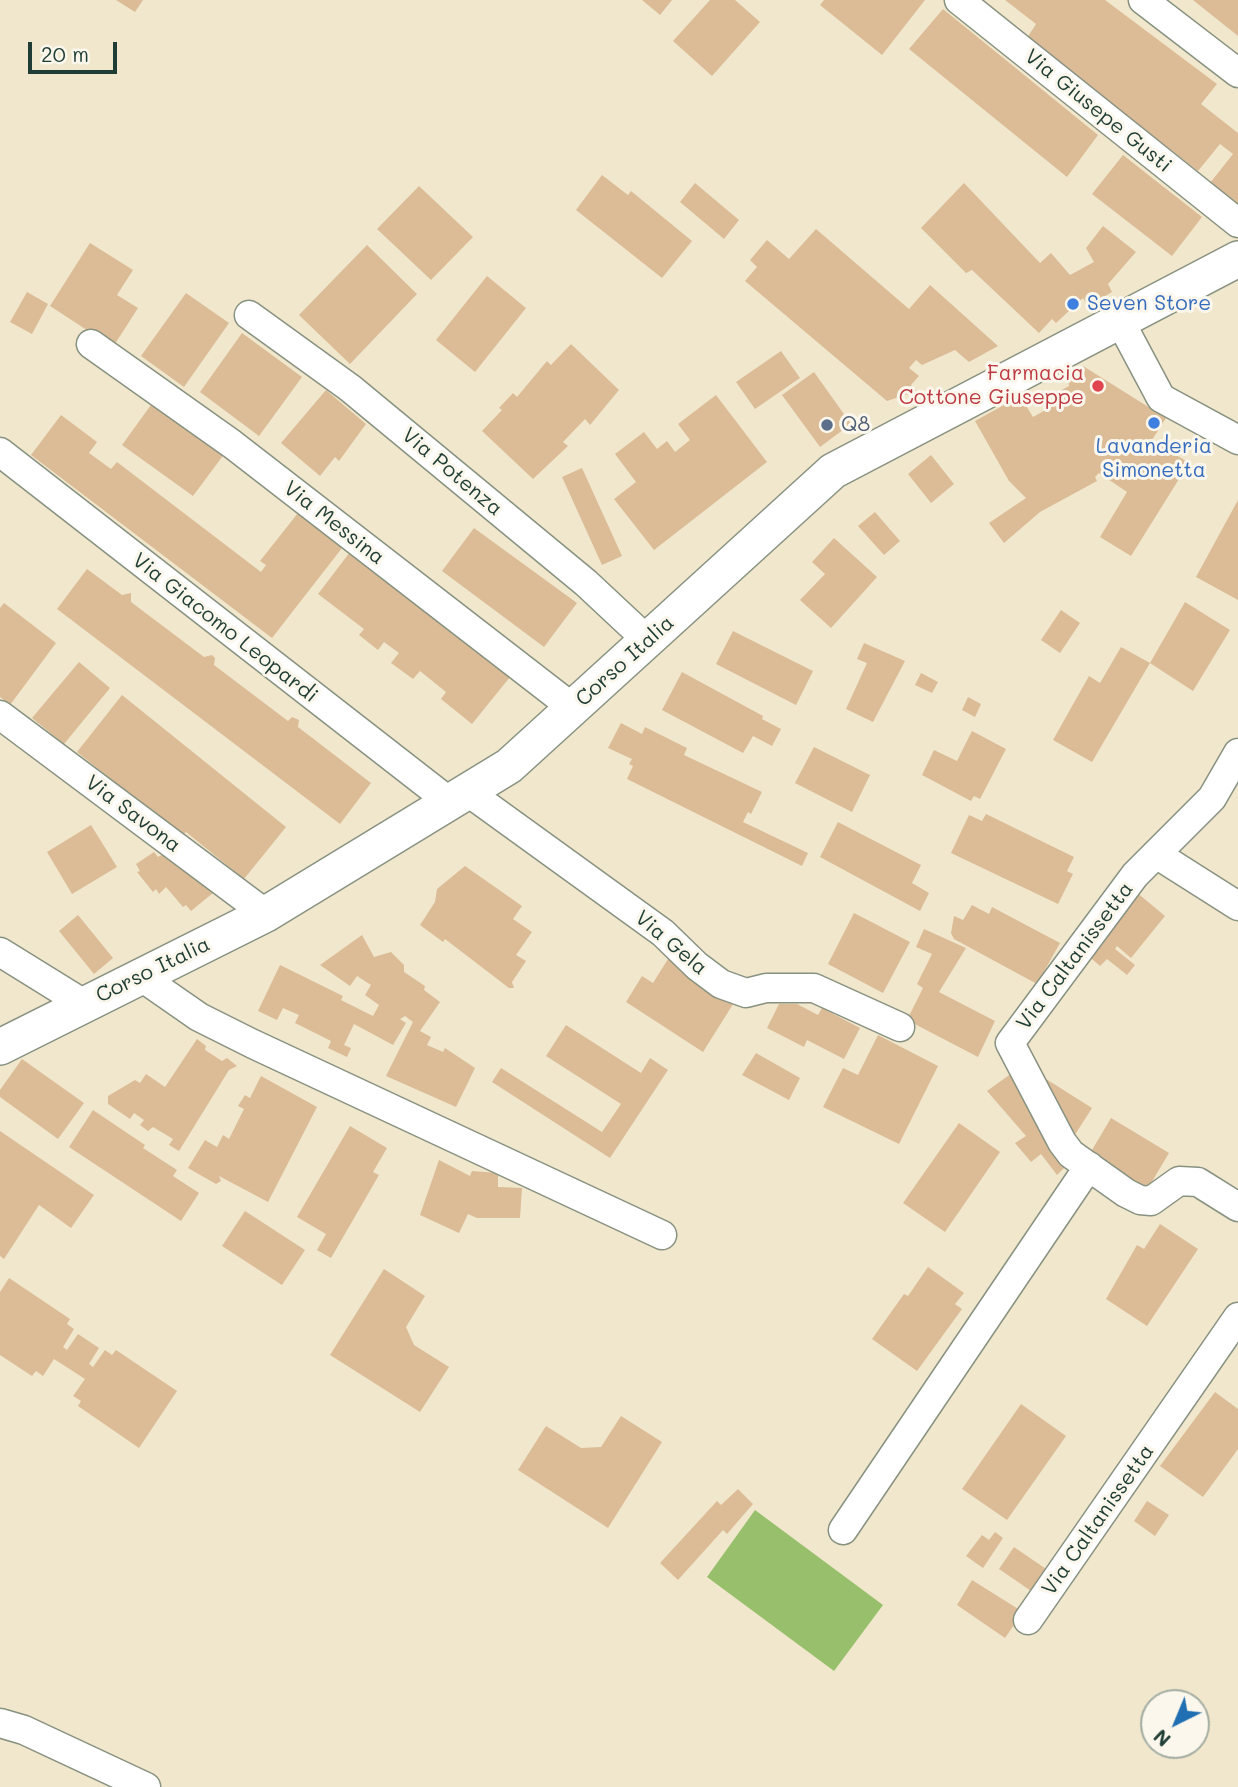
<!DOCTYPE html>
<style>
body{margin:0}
#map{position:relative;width:1238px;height:1787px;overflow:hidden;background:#f1e7cd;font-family:Mali,sans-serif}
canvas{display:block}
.north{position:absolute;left:1140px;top:1689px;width:70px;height:70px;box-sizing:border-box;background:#fbf7ec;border:2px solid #a3ada2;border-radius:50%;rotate:223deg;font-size:19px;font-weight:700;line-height:28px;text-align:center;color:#1f3d34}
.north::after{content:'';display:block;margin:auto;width:24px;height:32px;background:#1f6fb2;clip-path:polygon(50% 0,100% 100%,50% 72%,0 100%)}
.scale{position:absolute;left:28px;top:42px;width:89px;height:32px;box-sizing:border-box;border:4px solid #1f3d34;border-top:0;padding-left:9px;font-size:21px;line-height:24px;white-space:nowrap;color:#1f3d34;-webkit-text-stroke:5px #fbf7ec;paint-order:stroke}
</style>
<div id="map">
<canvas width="1238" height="1787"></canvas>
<div class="north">N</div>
<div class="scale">20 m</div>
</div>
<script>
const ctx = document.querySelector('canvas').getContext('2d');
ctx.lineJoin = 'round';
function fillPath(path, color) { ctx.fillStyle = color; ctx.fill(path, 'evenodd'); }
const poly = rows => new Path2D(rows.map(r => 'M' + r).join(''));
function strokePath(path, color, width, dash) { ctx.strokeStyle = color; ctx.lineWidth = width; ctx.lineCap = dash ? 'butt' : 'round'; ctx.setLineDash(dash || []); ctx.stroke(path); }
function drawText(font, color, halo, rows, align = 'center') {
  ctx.font = font + ' Mali,sans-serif'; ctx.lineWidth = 6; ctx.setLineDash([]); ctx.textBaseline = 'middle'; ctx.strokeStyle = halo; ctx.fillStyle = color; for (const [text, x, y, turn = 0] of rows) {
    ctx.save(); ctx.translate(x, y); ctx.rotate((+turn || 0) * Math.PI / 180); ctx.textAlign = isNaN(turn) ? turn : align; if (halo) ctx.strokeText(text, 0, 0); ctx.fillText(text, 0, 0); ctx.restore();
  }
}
fillPath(poly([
 [755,1510,883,1605,834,1671,707,1577]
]), '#98c06c');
fillPath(poly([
 [116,0,143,0,135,12],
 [642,0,672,0,660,15],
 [710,0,735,0,760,22,712,76,673,41],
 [824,0,925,0,882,55,820,5],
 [1005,0,1105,0,1217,84,1201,104,1238,133,1238,206,1210,183,1233,154,1220,144,1198,171,1027,38,1036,24],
 [1193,0,1238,0,1238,36],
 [943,9,1098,135,1067,177,909,49],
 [1123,155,1202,217,1172,256,1092,194],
 [602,175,628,195,631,191,692,241,662,278,576,210],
 [695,183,739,220,724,239,680,202],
 [964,183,1040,263,1051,253,1070,275,1094,262,1086,248,1103,226,1136,252,1108,284,1112,292,1088,306,1083,298,1056,323,1052,319,1039,333,972,270,966,273,921,228],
 [419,186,473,237,431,280,377,229],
 [816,229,909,309,930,285,998,346,969,362,955,350,922,365,916,360,909,368,919,376,911,385,917,391,887,401,745,281,757,267,750,260,767,240,789,259],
 [90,243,133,270,117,295,138,308,113,347,50,306],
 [367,245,417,294,350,364,299,315],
 [487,276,526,308,475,372,436,340],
 [27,292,48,304,32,334,10,322],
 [186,293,229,323,184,387,141,356],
 [242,333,302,377,259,436,200,392],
 [571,344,619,390,590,425,585,419,563,442,568,446,533,479,482,431,502,410,499,408,513,393,517,397,547,361,551,365],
 [781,351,800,378,755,409,736,382],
 [1083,366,1166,418,1152,440,1189,463,1131,556,1100,537,1127,492,1099,473,1095,477,1097,481,1040,512,1004,543,989,523,1026,498,1009,481,975,421,1020,396,1033,417,1060,402,1056,393,1069,386,1068,376],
 [814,372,851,424,820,447,782,395],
 [326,390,366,424,339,461,335,457,320,476,281,443],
 [716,395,767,462,654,550,614,499,636,482,615,454,644,432,657,449,667,441,675,452,690,440,678,424],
 [156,398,228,449,193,496,122,445],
 [61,415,97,442,89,453,111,469,117,462,261,572,266,565,260,561,298,513,342,548,272,638,31,455],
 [931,455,954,484,931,503,908,474],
 [582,468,622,556,602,565,562,477],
 [1238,500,1238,600,1196,577],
 [875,512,900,541,884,555,858,526],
 [474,528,577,603,544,647,442,571],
 [834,538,877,577,831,628,800,600,825,574,812,562],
 [350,552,510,677,472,724,441,699,446,692,420,671,413,679,391,663,399,653,384,642,378,650,359,635,364,629,318,594],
 [87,569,122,595,131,593,131,602,204,657,212,655,215,658,214,665,288,721,292,717,299,720,298,727,371,783,340,824,57,609],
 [1185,602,1230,630,1193,691,1150,663],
 [4,603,56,643,10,705,0,697,0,608],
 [1061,610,1080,623,1060,653,1041,640],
 [733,631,813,671,796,705,716,664],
 [864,643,905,661,873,722,846,709,867,663,857,659],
 [1121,647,1150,663,1092,762,1053,740,1089,676,1100,683],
 [79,662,110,688,64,744,32,718],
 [682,672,763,716,762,719,781,729,772,746,753,736,743,753,662,710],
 [921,673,938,682,932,693,915,685],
 [122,695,286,827,244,879,186,832,182,836,77,752],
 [968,697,981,704,975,717,962,710],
 [621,723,642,734,645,727,687,748,684,755,762,792,751,814,748,812,743,822,808,853,802,866,627,779,633,766,629,764,632,759,608,748],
 [972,731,1006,749,980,799,974,796,971,801,922,775,934,750,957,761],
 [814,747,870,775,852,812,795,783],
 [986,814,1074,857,1067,871,1073,874,1058,904,951,853,969,815,982,821],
 [838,822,921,865,912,883,929,893,920,911,820,857],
 [91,825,117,867,72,894,47,852],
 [154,852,158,857,167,852,211,885,208,888,213,893,191,911,186,905,183,907,166,887,159,894,156,889,153,892,137,872,140,871,136,864],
 [465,866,522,906,513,919,532,932,516,955,526,961,512,982,514,988,509,988,445,939,443,942,420,925,435,902,437,889],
 [1135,891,1165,916,1131,958,1117,946,1115,949,1135,965,1127,975,1107,959,1100,966,1085,953],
 [972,905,989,914,992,907,1060,943,1037,984,954,939,951,933,954,916,963,920],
 [854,913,910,942,883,993,828,964],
 [78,915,113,958,94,974,59,931],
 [924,929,966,948,939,992,995,1021,978,1057,907,1020,923,988,917,984,932,954,916,947],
 [362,935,374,957,391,952,404,965,404,972,425,986,424,990,440,1002,420,1031,431,1037,427,1045,443,1052,445,1048,475,1068,456,1107,386,1076,413,1022,405,1016,400,1019,406,1023,393,1045,354,1024,344,1045,351,1048,347,1057,328,1048,331,1041,295,1023,299,1015,283,1008,277,1020,258,1011,280,965,343,996,341,1000,373,1016,379,1005,365,995,371,985,357,976,350,986,320,965],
 [668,959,735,1001,703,1052,626,1002,642,976,653,983],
 [779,1004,797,1004,818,1015,822,1008,860,1028,844,1059,807,1040,804,1047,767,1028],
 [566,1025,641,1073,650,1058,668,1070,610,1158,492,1082,501,1068,602,1132,621,1104,546,1056],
 [878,1035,938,1066,899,1144,823,1107,843,1068,858,1075],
 [197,1039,206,1046,205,1050,222,1061,227,1058,237,1066,229,1070,179,1151,169,1145,173,1139,153,1127,148,1131,140,1125,144,1120,134,1113,130,1119,108,1104,108,1096,135,1080,140,1083,146,1074,165,1087],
 [756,1053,800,1078,789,1100,742,1075],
 [22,1059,84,1103,58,1139,0,1097,0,1090],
 [1012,1073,1069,1163,1057,1175,1041,1154,1031,1162,1015,1143,1026,1136,987,1091],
 [261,1076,317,1107,268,1202,219,1176,221,1181,216,1184,188,1168,205,1140,217,1147,223,1135,229,1139,244,1109,238,1106,245,1095,250,1098],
 [1046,1079,1092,1108,1071,1141,1038,1090],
 [93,1110,145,1145,143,1148,177,1170,173,1176,199,1193,181,1221,69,1147],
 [1111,1118,1169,1153,1147,1190,1089,1155],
 [959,1123,1000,1152,945,1232,903,1203],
 [350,1126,387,1148,373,1172,379,1175,331,1258,317,1250,326,1234,297,1217],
 [0,1131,94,1195,71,1228,39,1205,4,1259,0,1256],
 [439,1160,470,1176,472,1171,498,1173,498,1187,522,1188,520,1218,477,1218,468,1214,459,1233,420,1215],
 [245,1211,305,1250,282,1285,222,1246],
 [1160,1224,1198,1249,1147,1326,1106,1299,1137,1245,1144,1249],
 [928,1267,964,1293,955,1304,962,1309,917,1371,872,1339,904,1294,908,1296],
 [384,1269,425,1296,406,1327,414,1345,449,1367,420,1412,330,1355],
 [9,1278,70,1319,67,1324,74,1329,63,1347,67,1350,78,1334,99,1348,89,1364,93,1367,105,1350,112,1355,116,1350,177,1391,139,1448,78,1406,81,1401,73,1396,85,1379,54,1359,43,1376,36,1371,32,1376,0,1355,0,1292],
 [1215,1392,1238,1409,1238,1449,1203,1497,1160,1466],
 [1021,1404,1066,1436,1007,1520,962,1489],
 [621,1416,662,1442,608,1528,518,1470,546,1426,581,1448,601,1447],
 [738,1489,753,1504,727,1534,723,1530,678,1580,660,1563,717,1501,721,1505],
 [1147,1501,1169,1515,1155,1536,1134,1521],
 [995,1532,1003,1538,983,1568,966,1556,982,1535,989,1540],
 [1014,1547,1049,1571,1034,1593,999,1569],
 [972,1580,1023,1612,1005,1638,957,1605]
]), '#dbbc96');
const minor = poly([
 [959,0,1238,223],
 [1143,0,1238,73],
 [249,315,350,388,586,583,647,640],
 [1120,321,1161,398,1238,440],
 [91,344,232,444,573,708],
 [0,452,451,803],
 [0,715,266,914],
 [1238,753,1212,798,1135,875,1010,1043,1062,1142,1071,1154,1126,1193,1140,1200,1151,1201,1179,1181,1198,1182,1238,1207],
 [468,792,663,933,697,966,721,984,746,993,766,988,814,988,900,1027],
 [1156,854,1238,906],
 [0,952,84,1004],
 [140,976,199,1017,253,1044,662,1235],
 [843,1530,1089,1166],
 [1028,1620,1238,1317],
 [0,1723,24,1730,146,1787]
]);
const tertiary = poly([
 [0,1047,266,914,509,766,833,471,1238,259]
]);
strokePath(minor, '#889280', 31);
strokePath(tertiary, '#889280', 38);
strokePath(minor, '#fff', 28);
strokePath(tertiary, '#fff', 35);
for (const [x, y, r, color] of [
 [1073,304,7,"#3f7fe0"],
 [1098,386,7,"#e0444e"],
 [1154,423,7,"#3f7fe0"],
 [827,425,7,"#5c6f8a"]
]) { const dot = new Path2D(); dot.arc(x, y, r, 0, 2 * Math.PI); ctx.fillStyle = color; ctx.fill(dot); strokePath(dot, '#fbf7ec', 2.5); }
drawText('21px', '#1f3d34', '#fbf7ec', [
 ["Via Giusepe Gusti",1098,111,39],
 ["Via Potenza",452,472,40],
 ["Via Messina",334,523,38],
 ["Via Giacomo Leopardi",225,628,38],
 ["Corso Italia",625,661,-42],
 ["Via Savona",133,814,37],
 ["Via Gela",671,943,40],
 ["Via Caltanissetta",1075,956,-53],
 ["Corso Italia",153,970,-26],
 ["Via Caltanissetta",1098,1520,-55]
]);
drawText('21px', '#366cbe', '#fbf7ec', [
 ["Seven Store",1087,304],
 ["Lavanderia",1154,447,"center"],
 ["Simonetta",1154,471,"center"]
], 'left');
drawText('21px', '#be3a42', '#fbf7ec', [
 ["Farmacia",1084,374],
 ["Cottone Giuseppe",1084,398]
], 'right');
drawText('21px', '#4e5e75', '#fbf7ec', [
 ["Q8",841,425]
], 'left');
</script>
